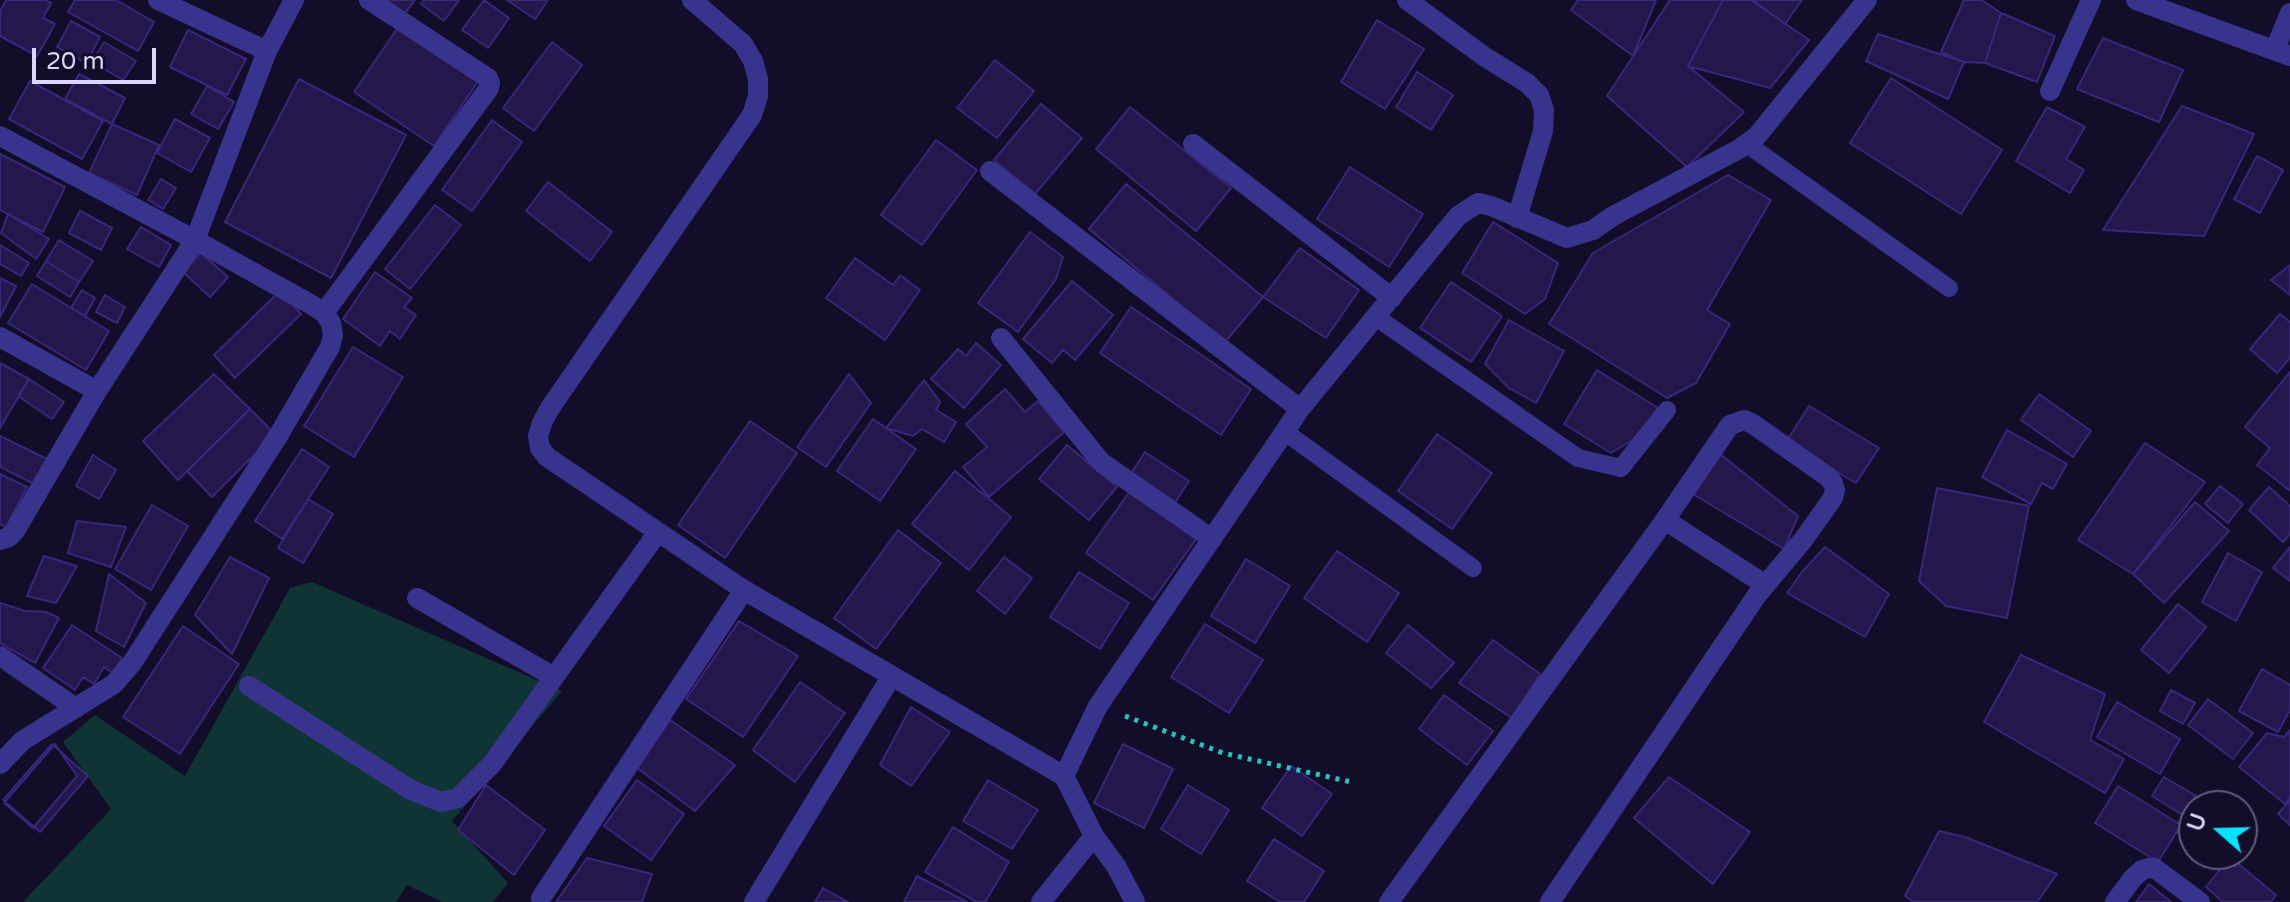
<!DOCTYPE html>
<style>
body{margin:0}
#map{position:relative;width:2290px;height:902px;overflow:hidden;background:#120d29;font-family:"Varela Round",sans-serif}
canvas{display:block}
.north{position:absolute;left:2178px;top:790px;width:80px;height:80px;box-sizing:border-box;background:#120d29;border:2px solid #625d7f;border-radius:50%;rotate:290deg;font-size:22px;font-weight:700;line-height:32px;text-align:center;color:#dbd5ff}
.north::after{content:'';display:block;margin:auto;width:28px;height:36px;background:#01e3ff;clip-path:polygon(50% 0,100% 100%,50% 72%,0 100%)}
.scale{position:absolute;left:32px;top:48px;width:124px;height:36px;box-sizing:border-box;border:4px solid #dbd5ff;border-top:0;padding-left:10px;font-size:24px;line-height:28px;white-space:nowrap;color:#dbd5ff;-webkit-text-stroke:6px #120d29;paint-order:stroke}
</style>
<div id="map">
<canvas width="2290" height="902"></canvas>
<div class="north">U</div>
<div class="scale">20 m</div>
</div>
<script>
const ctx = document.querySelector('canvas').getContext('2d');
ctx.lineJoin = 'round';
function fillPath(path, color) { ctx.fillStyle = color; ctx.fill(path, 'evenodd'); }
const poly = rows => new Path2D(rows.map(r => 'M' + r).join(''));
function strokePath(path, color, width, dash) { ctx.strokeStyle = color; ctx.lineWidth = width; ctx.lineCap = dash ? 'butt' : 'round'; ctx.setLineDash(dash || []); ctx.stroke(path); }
fillPath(poly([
 [312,582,562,691,452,821,508,883,493,902,442,902,407,885,396,902,23,902,111,809,63,742,95,715,185,776,290,588]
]), '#103433');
const building = poly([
 [6,0,45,0,51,3,43,18,55,24,37,56,0,36,0,11,6,0],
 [75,0,116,0,154,22,138,51,68,12,75,0],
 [383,0,415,0,403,16,383,0],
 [424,0,459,0,444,21,421,4,424,0],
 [484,0,509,18,488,48,462,30,484,0],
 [507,0,548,0,535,19,507,0],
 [1578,0,1656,0,1633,56,1571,10,1578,0],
 [1670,0,1723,0,1688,66,1744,112,1687,167,1607,96,1670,0],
 [1723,0,1751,0,1809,40,1770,88,1688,66,1723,0],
 [1753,0,1802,0,1785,24,1753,0],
 [1964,0,1981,0,2001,13,1985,63,1964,62,1941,52,1964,0],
 [2001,13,2055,36,2037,82,1985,63,2001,13],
 [1377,20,1424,49,1385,109,1341,82,1377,20],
 [71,21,100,37,86,63,57,47,71,21],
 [401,23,481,77,434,146,354,92,401,23],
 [188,30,246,59,227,95,170,67,188,30],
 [1878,34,1964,62,1948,99,1866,61,1878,34],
 [2103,38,2183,70,2159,122,2077,89,2103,38],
 [104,42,136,61,123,80,92,62,104,42],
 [552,42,582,65,534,131,503,108,552,42],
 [995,60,1034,91,997,138,957,108,995,60],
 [1417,72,1453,95,1431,130,1396,107,1417,72],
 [79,74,125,98,112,124,65,99,79,74],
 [1891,78,2002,150,1961,214,1850,143,1891,78],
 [299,79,406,135,331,278,225,222,299,79],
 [30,81,103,121,82,159,9,119,30,81],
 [207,86,234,102,218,129,191,114,207,86],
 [1041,104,1082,138,1035,194,994,160,1041,104],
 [2182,106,2254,134,2204,236,2103,230,2182,106],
 [1130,107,1231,188,1196,231,1096,149,1130,107],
 [2047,107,2085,127,2066,159,2084,170,2070,193,2016,161,2047,107],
 [175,119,210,138,191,172,157,153,175,119],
 [492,120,522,142,472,211,442,190,492,120],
 [112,124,159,145,137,195,89,173,112,124],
 [936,140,977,170,922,245,881,215,936,140],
 [0,154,65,187,43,232,0,210,0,154],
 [2257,156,2283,170,2260,213,2234,199,2257,156],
 [1350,167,1423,214,1389,267,1317,219,1350,167],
 [1728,175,1771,200,1707,310,1730,324,1696,383,1667,398,1549,324,1593,253,1728,175],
 [161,179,176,188,163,209,148,200,161,179],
 [548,182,612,232,590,261,526,211,548,182],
 [1126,184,1263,297,1225,342,1089,229,1126,184],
 [435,205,461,225,410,289,385,269,435,205],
 [80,211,112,228,101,250,69,233,80,211],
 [8,214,49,239,36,259,1,233,8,214],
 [1493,222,1558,263,1545,299,1525,314,1462,273,1493,222],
 [141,227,171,245,159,267,127,249,141,227],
 [1030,232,1063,257,1056,279,1018,332,978,303,1030,232],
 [59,240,93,261,79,282,46,261,59,240],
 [0,245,29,263,21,276,0,264,0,245],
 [1300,248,1359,290,1326,338,1263,297,1300,248],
 [201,253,228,277,210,297,183,272,201,253],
 [855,258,893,285,900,275,920,290,885,340,826,298,855,258],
 [46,261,79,282,70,297,37,276,46,261],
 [2290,265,2290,295,2271,280,2290,265],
 [375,272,412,298,404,307,416,315,400,339,390,331,380,346,343,319,375,272],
 [0,278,16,286,0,317,0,278],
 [1072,281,1113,315,1075,360,1063,350,1052,363,1023,339,1072,281],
 [1451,282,1502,316,1471,362,1420,328,1451,282],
 [32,284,109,331,86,370,8,323,32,284],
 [82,290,95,298,85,316,71,308,82,290],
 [280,291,301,314,235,378,214,355,280,291],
 [105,295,125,307,117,323,96,312,105,295],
 [1131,307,1251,389,1221,435,1100,353,1131,307],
 [2280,314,2290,322,2290,358,2277,373,2250,349,2280,314],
 [1509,320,1564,351,1536,403,1509,388,1485,364,1509,320],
 [976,343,1001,365,964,408,931,379,958,349,966,356,976,343],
 [353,347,403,377,354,457,304,426,353,347],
 [0,363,29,379,0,428,0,363],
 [1597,370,1658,408,1643,434,1611,453,1564,424,1597,370],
 [2290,372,2290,488,2289,490,2257,465,2270,448,2245,427,2290,372],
 [214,374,250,409,178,480,143,441,214,374],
 [849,374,871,403,826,467,797,447,849,374],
 [29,379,64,402,52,419,18,396,29,379],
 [924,380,940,402,936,410,956,422,944,442,922,429,913,436,886,428,924,380],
 [1005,389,1025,412,1038,401,1064,432,989,497,963,467,987,447,966,424,1005,389],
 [2039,394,2091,431,2073,457,2021,420,2039,394],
 [1809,406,1879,448,1856,483,1786,442,1809,406],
 [250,409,275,434,212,497,187,471,250,409],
 [873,419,916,449,880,501,837,471,873,419],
 [750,421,797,453,725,558,678,525,750,421],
 [2007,430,2067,464,2053,489,2042,483,2031,504,1982,477,2007,430],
 [1437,434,1492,473,1452,529,1398,491,1437,434],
 [0,436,47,459,34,484,0,467,0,436],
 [2145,443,2205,482,2133,574,2078,540,2145,443],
 [1067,445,1117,487,1089,520,1039,479,1067,445],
 [302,449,329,467,282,539,255,521,302,449],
 [1145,452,1189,481,1172,507,1128,478,1145,452],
 [1720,454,1798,516,1784,549,1693,494,1720,454],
 [93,455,116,470,99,499,76,486,93,455],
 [955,471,1011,517,969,570,912,524,955,471],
 [0,474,27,487,6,527,0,524,0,474],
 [2220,486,2243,504,2228,523,2205,504,2220,486],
 [2269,487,2290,506,2290,534,2283,542,2249,510,2269,487],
 [1132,488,1199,535,1153,600,1086,553,1132,488],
 [1937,488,2029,506,2007,618,1946,606,1919,581,1937,488],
 [308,499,333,514,303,563,278,548,308,499],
 [2195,502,2229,531,2164,603,2133,574,2195,502],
 [152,505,188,526,151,590,115,569,152,505],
 [77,521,126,527,111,567,68,553,77,521],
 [898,530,941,563,876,649,834,618,898,530],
 [1825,547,1889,594,1865,637,1787,593,1802,572,1825,547],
 [2290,547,2290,581,2273,568,2290,547],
 [1337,551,1399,593,1367,642,1304,598,1337,551],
 [2228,553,2262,572,2236,621,2202,602,2228,553],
 [44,556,77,566,56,603,27,596,44,556],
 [230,557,269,578,232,654,195,615,230,557],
 [1004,557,1032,578,1005,614,977,591,1004,557],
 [1246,559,1290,586,1255,643,1211,616,1246,559],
 [1079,572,1129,603,1100,649,1050,617,1079,572],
 [109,574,146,603,124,647,96,631,109,574],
 [0,603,25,611,46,612,59,618,35,663,0,643,0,603],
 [2178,604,2206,627,2169,673,2141,650,2178,604],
 [739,621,798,656,743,737,686,699,739,621],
 [1205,624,1263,660,1229,713,1171,677,1205,624],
 [72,625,122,658,113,673,104,667,94,684,83,677,75,690,43,668,72,625],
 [1408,625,1454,663,1431,688,1386,653,1408,625],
 [183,626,239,664,180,754,123,717,183,626],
 [1493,640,1540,674,1512,718,1459,683,1493,640],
 [2021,655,2105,694,2090,740,2124,759,2105,793,1984,722,2021,655],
 [2262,669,2290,685,2290,710,2278,732,2239,711,2262,669],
 [800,682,845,713,795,782,753,750,800,682],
 [2171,690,2195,703,2183,724,2160,711,2171,690],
 [1444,695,1493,731,1467,765,1419,729,1444,695],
 [2208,699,2253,733,2233,759,2188,725,2208,699],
 [2117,702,2180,739,2160,774,2097,737,2117,702],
 [911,707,950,732,911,786,880,765,911,707],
 [670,720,735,765,695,811,637,768,670,720],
 [2290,730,2290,797,2285,804,2239,767,2267,733,2284,737,2290,730],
 [52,744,88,776,40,832,3,800,52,744],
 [55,744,77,776,33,828,4,803,55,744],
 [1123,744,1173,769,1144,828,1094,803,1123,744],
 [1291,766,1332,794,1302,836,1262,808,1291,766],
 [1669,777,1750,832,1713,884,1634,818,1669,777],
 [2164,777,2198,797,2186,817,2152,796,2164,777],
 [637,780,684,814,651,860,604,826,637,780],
 [988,780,1038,810,1012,849,963,821,988,780],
 [486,785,545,830,514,875,458,830,486,785],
 [1188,785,1229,810,1201,854,1161,829,1188,785],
 [2118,786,2181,825,2158,862,2095,823,2118,786],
 [2290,800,2290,825,2278,814,2290,800],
 [953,827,1009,862,985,902,977,902,925,872,953,827],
 [1939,831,1965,837,2057,874,2037,902,1914,902,1905,896,1939,831],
 [1274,839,1324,871,1304,902,1280,902,1247,881,1274,839],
 [2230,857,2276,895,2271,902,2223,902,2206,887,2230,857],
 [587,858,652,874,642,902,556,902,587,858],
 [917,876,967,902,904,902,917,876],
 [2149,884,2171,902,2136,902,2149,884],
 [823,888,848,902,815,902,823,888]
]);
fillPath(building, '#23174c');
strokePath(building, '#38277a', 2);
strokePath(poly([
 [1125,716,1223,753,1351,782]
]), '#23c6bd', 5, [4, 6]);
strokePath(poly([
 [1747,144,1949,288],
 [1376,317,1578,458,1621,468,1667,410],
 [1285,432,1473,568]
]), '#38348d', 18);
strokePath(poly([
 [158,0,267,51],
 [692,0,743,44,753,61,758,79,758,96,752,115,550,408,542,423,538,436,540,448,547,457,744,590,1064,776,1094,836,1116,866,1135,902],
 [1407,0,1485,57,1527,83,1539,95,1544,110,1543,131,1517,218],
 [2136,0,2290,56],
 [2275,49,2290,13],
 [2050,91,2091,0],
 [0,136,195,240,312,305,324,313,331,323,333,335,330,347,278,436,132,663,114,684,22,741,0,764],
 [1193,144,1392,298],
 [990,171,1300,409],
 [324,313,489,88,490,83,488,78,369,0],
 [0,337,97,391],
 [1001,338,1101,462,1212,539],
 [1665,520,1764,584],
 [0,540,9,537,15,531,97,391,195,240,267,51,294,0],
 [417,598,554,677],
 [0,656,76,708],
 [249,686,411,790,441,802,458,798,492,764,658,532],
 [1064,776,1098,706,1300,409,1458,216,1478,203,1491,206,1567,238,1593,230,1613,216,1739,149,1757,136,1867,0],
 [541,898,744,590],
 [754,902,891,677],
 [1041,902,1094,836],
 [1389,902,1665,520,1730,425,1744,420,1753,424,1828,477,1833,483,1835,490,1833,498,1803,540,1757,595,1550,902],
 [2115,902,2133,878,2142,870,2153,867,2200,902]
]), '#38348d', 20);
</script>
